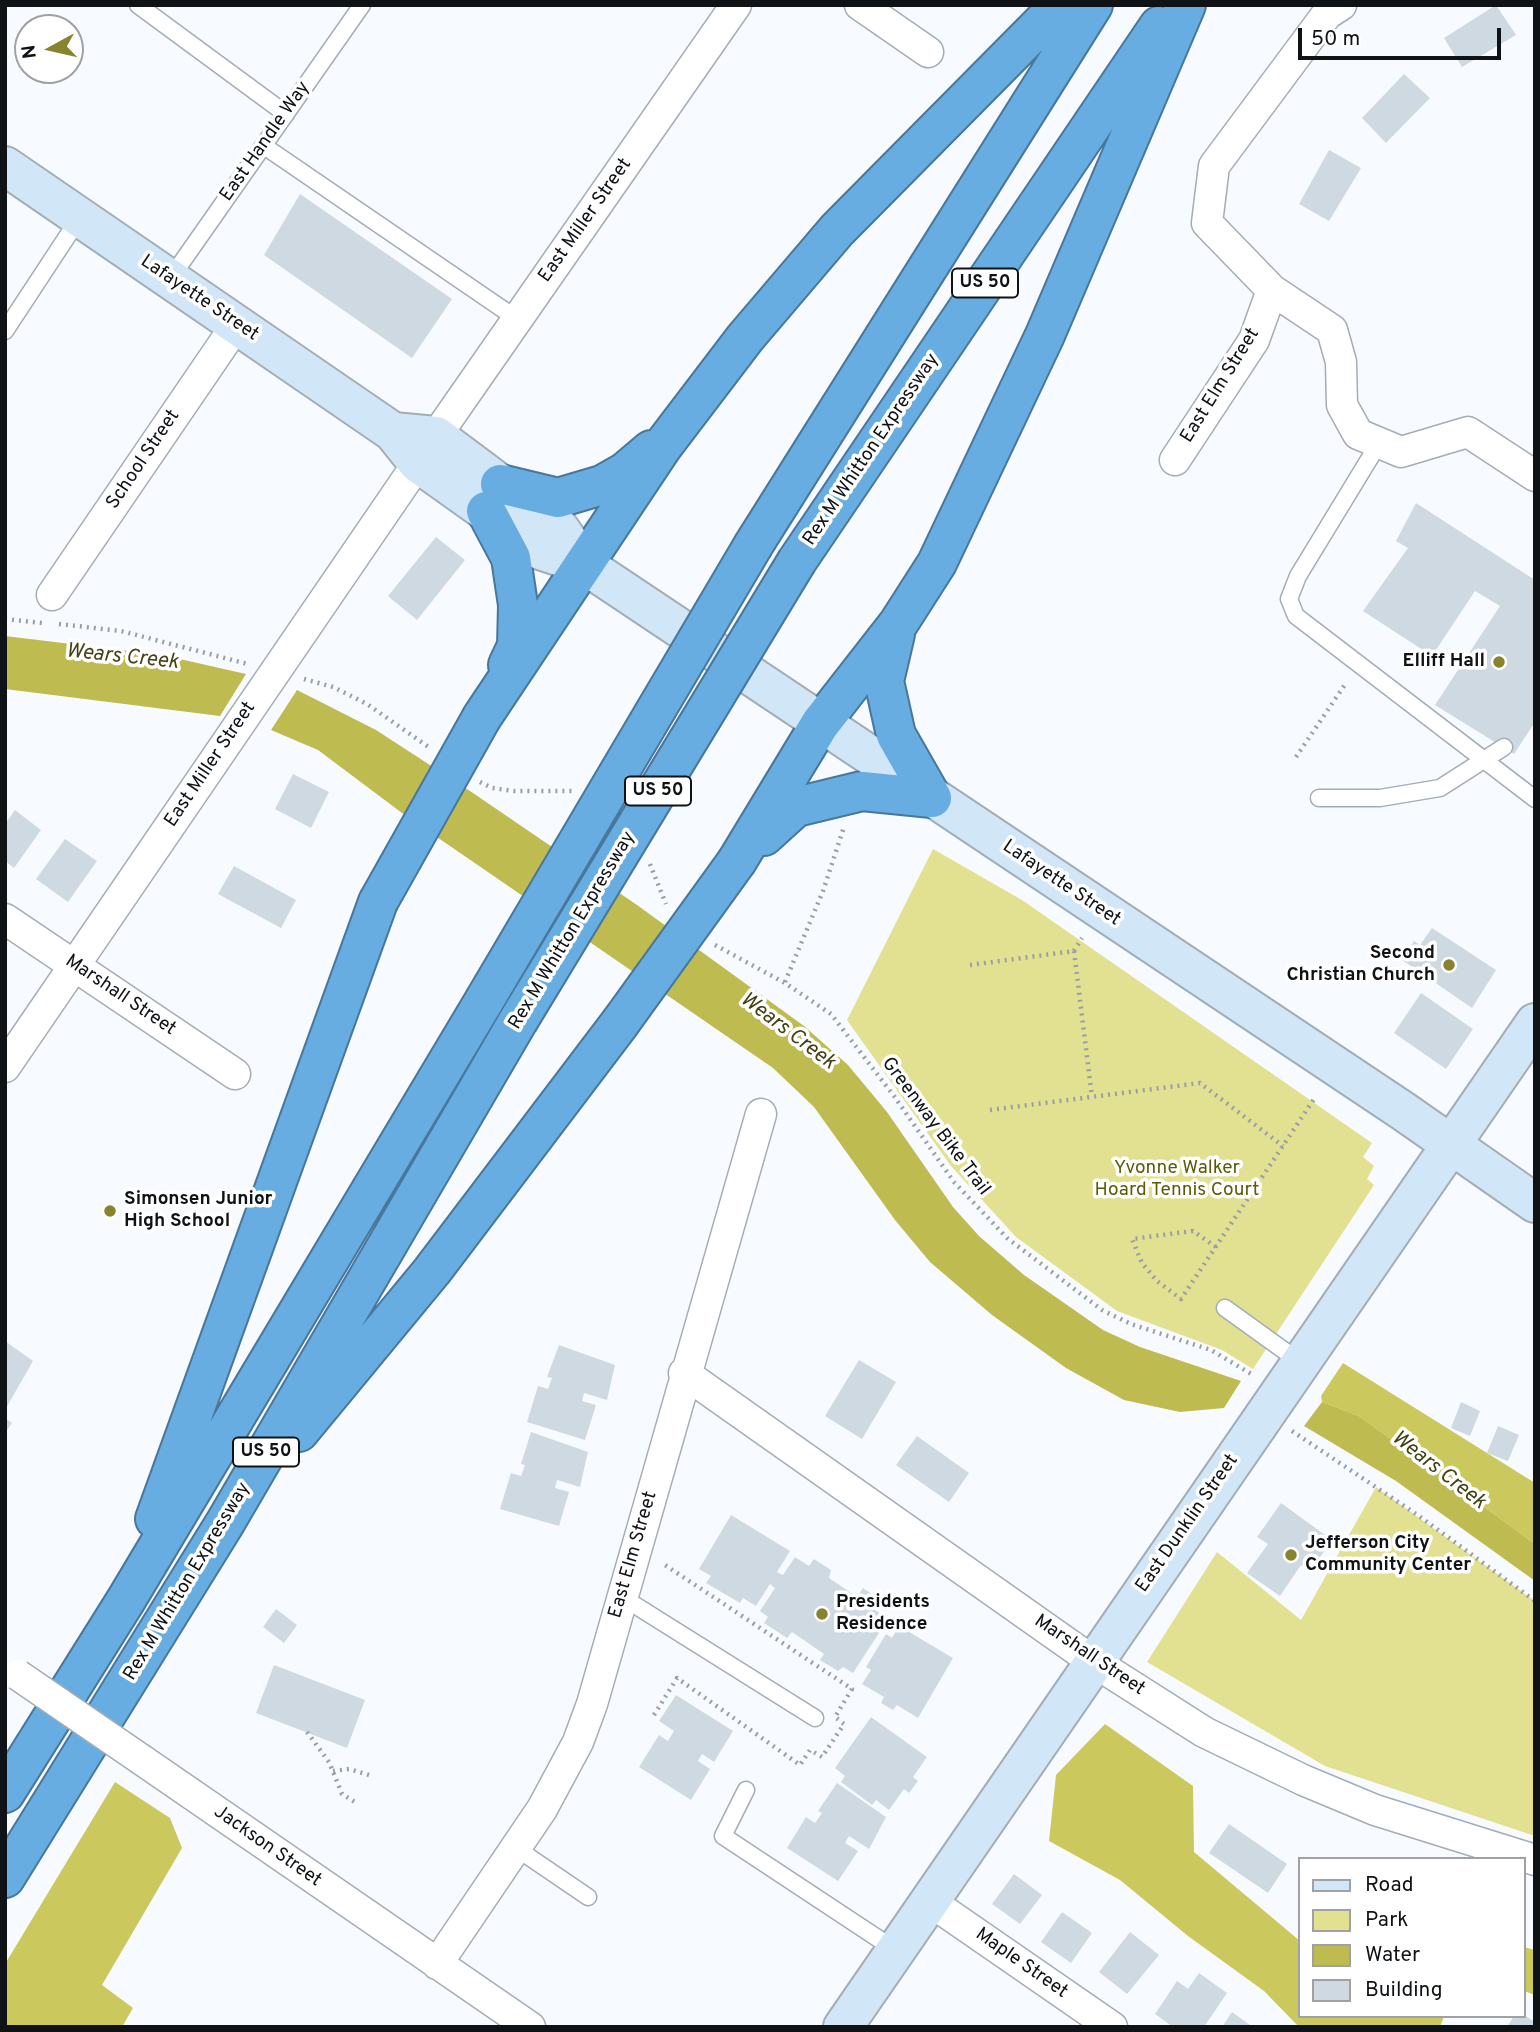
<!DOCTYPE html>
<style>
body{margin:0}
#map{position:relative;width:1540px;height:2032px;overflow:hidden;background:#f7fbff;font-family:Overpass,sans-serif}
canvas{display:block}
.frame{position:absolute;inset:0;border:7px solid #0f1316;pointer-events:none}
.legend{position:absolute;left:1298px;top:1857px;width:228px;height:161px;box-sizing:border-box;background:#fff;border:2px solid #9fa1a2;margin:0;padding:9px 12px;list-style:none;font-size:21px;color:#0f1316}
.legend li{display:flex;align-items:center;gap:14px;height:35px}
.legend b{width:35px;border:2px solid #9fa1a2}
.north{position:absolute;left:14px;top:14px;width:70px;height:70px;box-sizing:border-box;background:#fff;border:2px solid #9fa1a2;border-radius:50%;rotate:262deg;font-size:19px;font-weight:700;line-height:28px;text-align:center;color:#0f1316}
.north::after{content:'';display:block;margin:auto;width:24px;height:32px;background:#87842d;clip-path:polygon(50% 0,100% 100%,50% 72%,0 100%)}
.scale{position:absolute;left:1298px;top:28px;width:203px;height:32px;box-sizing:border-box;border:4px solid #0f1316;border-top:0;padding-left:9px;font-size:21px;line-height:24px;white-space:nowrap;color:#0f1316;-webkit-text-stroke:5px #fff;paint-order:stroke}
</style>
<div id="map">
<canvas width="1540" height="2032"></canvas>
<div class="frame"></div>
<ul class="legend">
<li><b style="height:9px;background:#d1e6f6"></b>Road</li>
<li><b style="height:19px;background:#e2e091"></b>Park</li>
<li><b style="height:19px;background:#bebb50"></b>Water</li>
<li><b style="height:19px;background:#cfd9e2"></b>Building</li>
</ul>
<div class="north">N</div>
<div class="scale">50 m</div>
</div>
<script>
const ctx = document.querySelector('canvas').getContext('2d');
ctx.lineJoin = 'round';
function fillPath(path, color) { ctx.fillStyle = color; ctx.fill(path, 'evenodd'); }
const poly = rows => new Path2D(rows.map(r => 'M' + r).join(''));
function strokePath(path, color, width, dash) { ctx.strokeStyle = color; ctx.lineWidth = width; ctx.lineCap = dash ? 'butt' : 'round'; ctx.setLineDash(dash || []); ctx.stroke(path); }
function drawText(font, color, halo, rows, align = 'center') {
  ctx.font = font + ' Overpass,sans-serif'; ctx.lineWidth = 7; ctx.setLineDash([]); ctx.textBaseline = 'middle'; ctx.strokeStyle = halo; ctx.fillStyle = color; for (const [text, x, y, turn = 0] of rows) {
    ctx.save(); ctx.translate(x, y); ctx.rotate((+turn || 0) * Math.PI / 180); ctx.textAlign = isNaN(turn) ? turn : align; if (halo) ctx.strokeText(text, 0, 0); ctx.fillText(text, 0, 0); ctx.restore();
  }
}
fillPath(poly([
 [933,849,1022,900,1372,1143,1363,1157,1374,1166,1367,1179,1374,1185,1253,1369,1222,1350,1117,1311,1016,1237,951,1166,847,1020],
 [1376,1487,1535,1601,1535,1836,1325,1766,1147,1662,1217,1552,1301,1620]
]), '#e2e091');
fillPath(poly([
 [1343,1363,1535,1483,1535,1544,1359,1416,1322,1402,1321,1396],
 [1105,1724,1193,1786,1194,1852,1300,1941,1300,2016,1444,2016,1440,2027,1299,2027,1264,1991,1188,1936,1120,1880,1049,1841,1056,1775],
 [115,1782,170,1818,182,1848,102,1985,133,2008,122,2027,5,2027,5,1964],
 [1524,1947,1535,1950,1535,1995,1524,1991]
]), '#cbc85d');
fillPath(poly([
 [5,636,162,655,246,674,220,716,5,689],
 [297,690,376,730,473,793,637,905,804,1026,848,1065,887,1112,953,1207,979,1236,1024,1275,1103,1330,1140,1347,1241,1381,1224,1408,1180,1412,1124,1400,1066,1368,992,1315,930,1262,895,1220,814,1107,773,1068,402,813,318,750,271,730],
 [1322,1402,1359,1416,1535,1544,1535,1581,1396,1481,1304,1426]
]), '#bebb50');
fillPath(poly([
 [1496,5,1516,35,1462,67,1444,38],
 [1404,74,1430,98,1386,143,1362,118],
 [1329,150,1361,168,1329,221,1299,204],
 [300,194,452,299,412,358,264,255],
 [1416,503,1535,580,1535,722,1514,754,1435,705,1500,606,1475,591,1432,656,1363,611,1408,548,1396,541],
 [436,537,465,560,417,620,388,596],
 [293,774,329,792,311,828,275,809],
 [15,810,41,830,14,868,5,861,5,824],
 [65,839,97,861,68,902,36,879],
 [234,866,296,900,281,928,218,894],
 [1432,928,1496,970,1472,1008,1402,960,1414,941,1420,945],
 [1421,993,1473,1029,1446,1069,1394,1033],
 [5,1341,33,1361,5,1410],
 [559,1345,615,1365,607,1400,584,1393,582,1401,596,1405,585,1440,527,1422,538,1386,548,1389,552,1378,547,1377],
 [859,1360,896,1382,862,1439,825,1416],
 [1461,1402,1480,1411,1470,1436,1451,1428],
 [5,1418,12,1423,5,1433],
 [1498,1426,1519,1435,1508,1461,1487,1453],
 [531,1432,588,1452,580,1487,557,1480,555,1488,569,1492,559,1526,500,1509,511,1473,521,1476,525,1465,521,1464],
 [917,1436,969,1473,949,1502,896,1465],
 [1281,1503,1332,1540,1310,1572,1301,1565,1280,1596,1247,1573,1268,1544,1257,1537],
 [731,1515,790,1551,777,1572,783,1575,795,1557,809,1566,814,1559,831,1570,829,1578,857,1597,863,1588,881,1600,875,1610,888,1619,853,1673,843,1667,838,1671,820,1660,824,1654,792,1632,787,1638,764,1623,768,1617,760,1611,775,1588,770,1584,756,1606,743,1598,740,1603,706,1583,711,1576,699,1569],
 [276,1609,297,1625,284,1643,263,1627],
 [899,1626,953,1658,918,1718,897,1705,893,1710,881,1703,884,1697,862,1684,871,1670,866,1667,886,1634,892,1638],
 [274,1665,365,1700,347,1748,256,1713],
 [676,1695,733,1731,714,1762,702,1754,698,1761,710,1769,691,1800,639,1767,659,1735,668,1741,674,1731,659,1721],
 [871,1717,927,1757,913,1777,918,1781,909,1793,904,1789,889,1810,876,1800,872,1805,841,1782,845,1776,835,1768],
 [837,1783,886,1817,869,1849,849,1836,845,1843,858,1851,838,1881,787,1848,806,1817,815,1823,822,1813,818,1811],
 [1229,1824,1287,1864,1268,1893,1209,1853],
 [1014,1874,1042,1895,1020,1924,992,1904],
 [1062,1912,1092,1933,1071,1963,1041,1942],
 [1130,1932,1159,1955,1127,1994,1099,1972],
 [1199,1973,1227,1993,1204,2027,1173,2027,1155,2014,1177,1981,1188,1989],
 [1232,2012,1253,2027,1222,2027],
 [1524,2015,1535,2022,1535,2027,1507,2027,1514,2016]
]), '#cfd9e2');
const lane = poly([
 [138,5,286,114],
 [264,146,517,319],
 [170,279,362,5],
 [5,331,80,217],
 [1379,443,1298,576,1289,599,1296,616,1535,799],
 [1319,798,1380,798,1440,788,1504,747],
 [1225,1308,1300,1362],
 [622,1597,815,1718],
 [746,1790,723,1836,897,1951],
 [516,1848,588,1897]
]);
const street = poly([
 [860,5,928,52],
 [1272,290,1332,330,1341,362,1342,405,1358,434,1401,452,1468,432,1535,476],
 [436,436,736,5],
 [1175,460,1254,340,1272,290,1207,223,1214,166,1327,14,1341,5],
 [52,595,237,324],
 [5,919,235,1074],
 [5,1067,418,463],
 [684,1373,1094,1662,1204,1732,1303,1780,1375,1810,1535,1860],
 [142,1760,530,2027],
 [931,1902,1112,2027],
 [437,1964,542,1809,578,1742,592,1704,761,1114]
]);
const secondary = poly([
 [5,166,393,432,418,463,540,550,585,565,1403,1111,1535,1203],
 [393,432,436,436,559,528,585,565],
 [843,2027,1535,1023]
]);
const highway = poly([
 [500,484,558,498,602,485,625,472,651,450],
 [486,511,511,558,518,605,517,646,508,665],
 [754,544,1093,5],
 [797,561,1159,26],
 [895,634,884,681,896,735,932,798],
 [482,717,662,447,745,338,837,230,1060,5],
 [764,836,796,807,862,791,932,798],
 [737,861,820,724,898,624,937,563,1045,335,1186,5],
 [299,1432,432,1271,620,1023],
 [155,1519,378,902],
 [5,1793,126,1600,484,1001],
 [5,1878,225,1523,518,1021]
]);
strokePath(lane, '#a3adb5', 19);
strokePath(street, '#a3adb5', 33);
strokePath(secondary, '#a3adb5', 42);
strokePath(highway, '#48779b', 42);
strokePath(poly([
 [5,619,43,623],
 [59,624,121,631,248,664],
 [304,679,333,687,367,704,430,748],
 [1296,757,1346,683],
 [480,782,492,788,514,791,572,791],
 [650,864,666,904],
 [715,945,785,983,831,1014,894,1096,954,1182,1007,1238,1102,1310,1131,1324,1211,1350,1253,1375],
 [1074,951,1082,938],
 [970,965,1074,951,1092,1097],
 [785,982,823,891,844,827],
 [990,1110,1200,1083,1283,1146],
 [1216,1247,1193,1231,1132,1239,1142,1263,1157,1281,1181,1299,1316,1096],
 [1292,1431,1419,1516,1535,1601],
 [654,1715,677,1678,800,1765,810,1750,822,1757,844,1724,835,1717,852,1689,662,1563],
 [307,1732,329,1762,342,1794,358,1804],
 [333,1771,349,1769,369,1775]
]), '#9b9fa3', 4.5, [2, 5]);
strokePath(lane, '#fff', 16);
strokePath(street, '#fff', 30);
strokePath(secondary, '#d1e6f6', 38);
strokePath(highway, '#67ade2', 38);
const streetBridge = poly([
 [18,1675,142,1760]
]);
const highwayBridge = poly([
 [378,902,482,717],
 [484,1001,754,544],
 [518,1021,797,561],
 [620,1023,737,861]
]);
strokePath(streetBridge, '#a3adb5', 33, []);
strokePath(highwayBridge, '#48779b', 42, []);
strokePath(streetBridge, '#fff', 30);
strokePath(highwayBridge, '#67ade2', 38);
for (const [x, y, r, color] of [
 [1499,662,7,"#87842d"],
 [1449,965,7,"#87842d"],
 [110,1211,7,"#87842d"],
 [1291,1555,7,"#87842d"],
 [822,1614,7,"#87842d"]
]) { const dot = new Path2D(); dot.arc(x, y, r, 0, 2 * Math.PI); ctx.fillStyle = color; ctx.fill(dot); strokePath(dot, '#fff', 2.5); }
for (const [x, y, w] of [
 [985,283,66],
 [658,791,66],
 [266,1452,66]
]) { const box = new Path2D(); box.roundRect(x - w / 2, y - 14.5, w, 29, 5); ctx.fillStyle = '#fff'; ctx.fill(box); strokePath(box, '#0f1316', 2); }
drawText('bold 18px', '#0f1316', null, [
 ["US 50",985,283],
 ["US 50",658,791],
 ["US 50",266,1452]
]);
drawText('19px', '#0f1316', '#fff', [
 ["East Handle Way",266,142,-55],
 ["East Miller Street",586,221,-55],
 ["Lafayette Street",199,299,34],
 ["East Elm Street",1221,386,-58],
 ["Rex M Whitton Expressway",872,450,-56],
 ["School Street",144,460,-56],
 ["East Miller Street",211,765,-56],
 ["Lafayette Street",1061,884,34],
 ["Rex M Whitton Expressway",573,931,-59],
 ["Marshall Street",120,996,34],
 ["Greenway Bike Trail",935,1127,53],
 ["East Dunklin Street",1188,1524,-55],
 ["East Elm Street",634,1555,-74],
 ["Rex M Whitton Expressway",188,1582,-59],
 ["Marshall Street",1089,1656,34],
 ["Jackson Street",267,1847,35],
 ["Maple Street",1021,1964,35]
]);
drawText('bold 19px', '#0f1316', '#fff', [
 ["Elliff Hall",1485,662,"right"],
 ["Second",1435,954,"right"],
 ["Christian Church",1435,976,"right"],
 ["Simonsen Junior",124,1200],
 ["High School",124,1222],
 ["Jefferson City",1305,1544],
 ["Community Center",1305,1566],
 ["Presidents",836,1603],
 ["Residence",836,1625]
], 'left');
drawText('19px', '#5e5b07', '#fff', [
 ["Yvonne Walker",1177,1169],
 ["Hoard Tennis Court",1177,1191]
]);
drawText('italic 21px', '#434215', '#fff', [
 ["Wears Creek",122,658,6],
 ["Wears Creek",787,1032,37],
 ["Wears Creek",1438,1471,38]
]);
</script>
